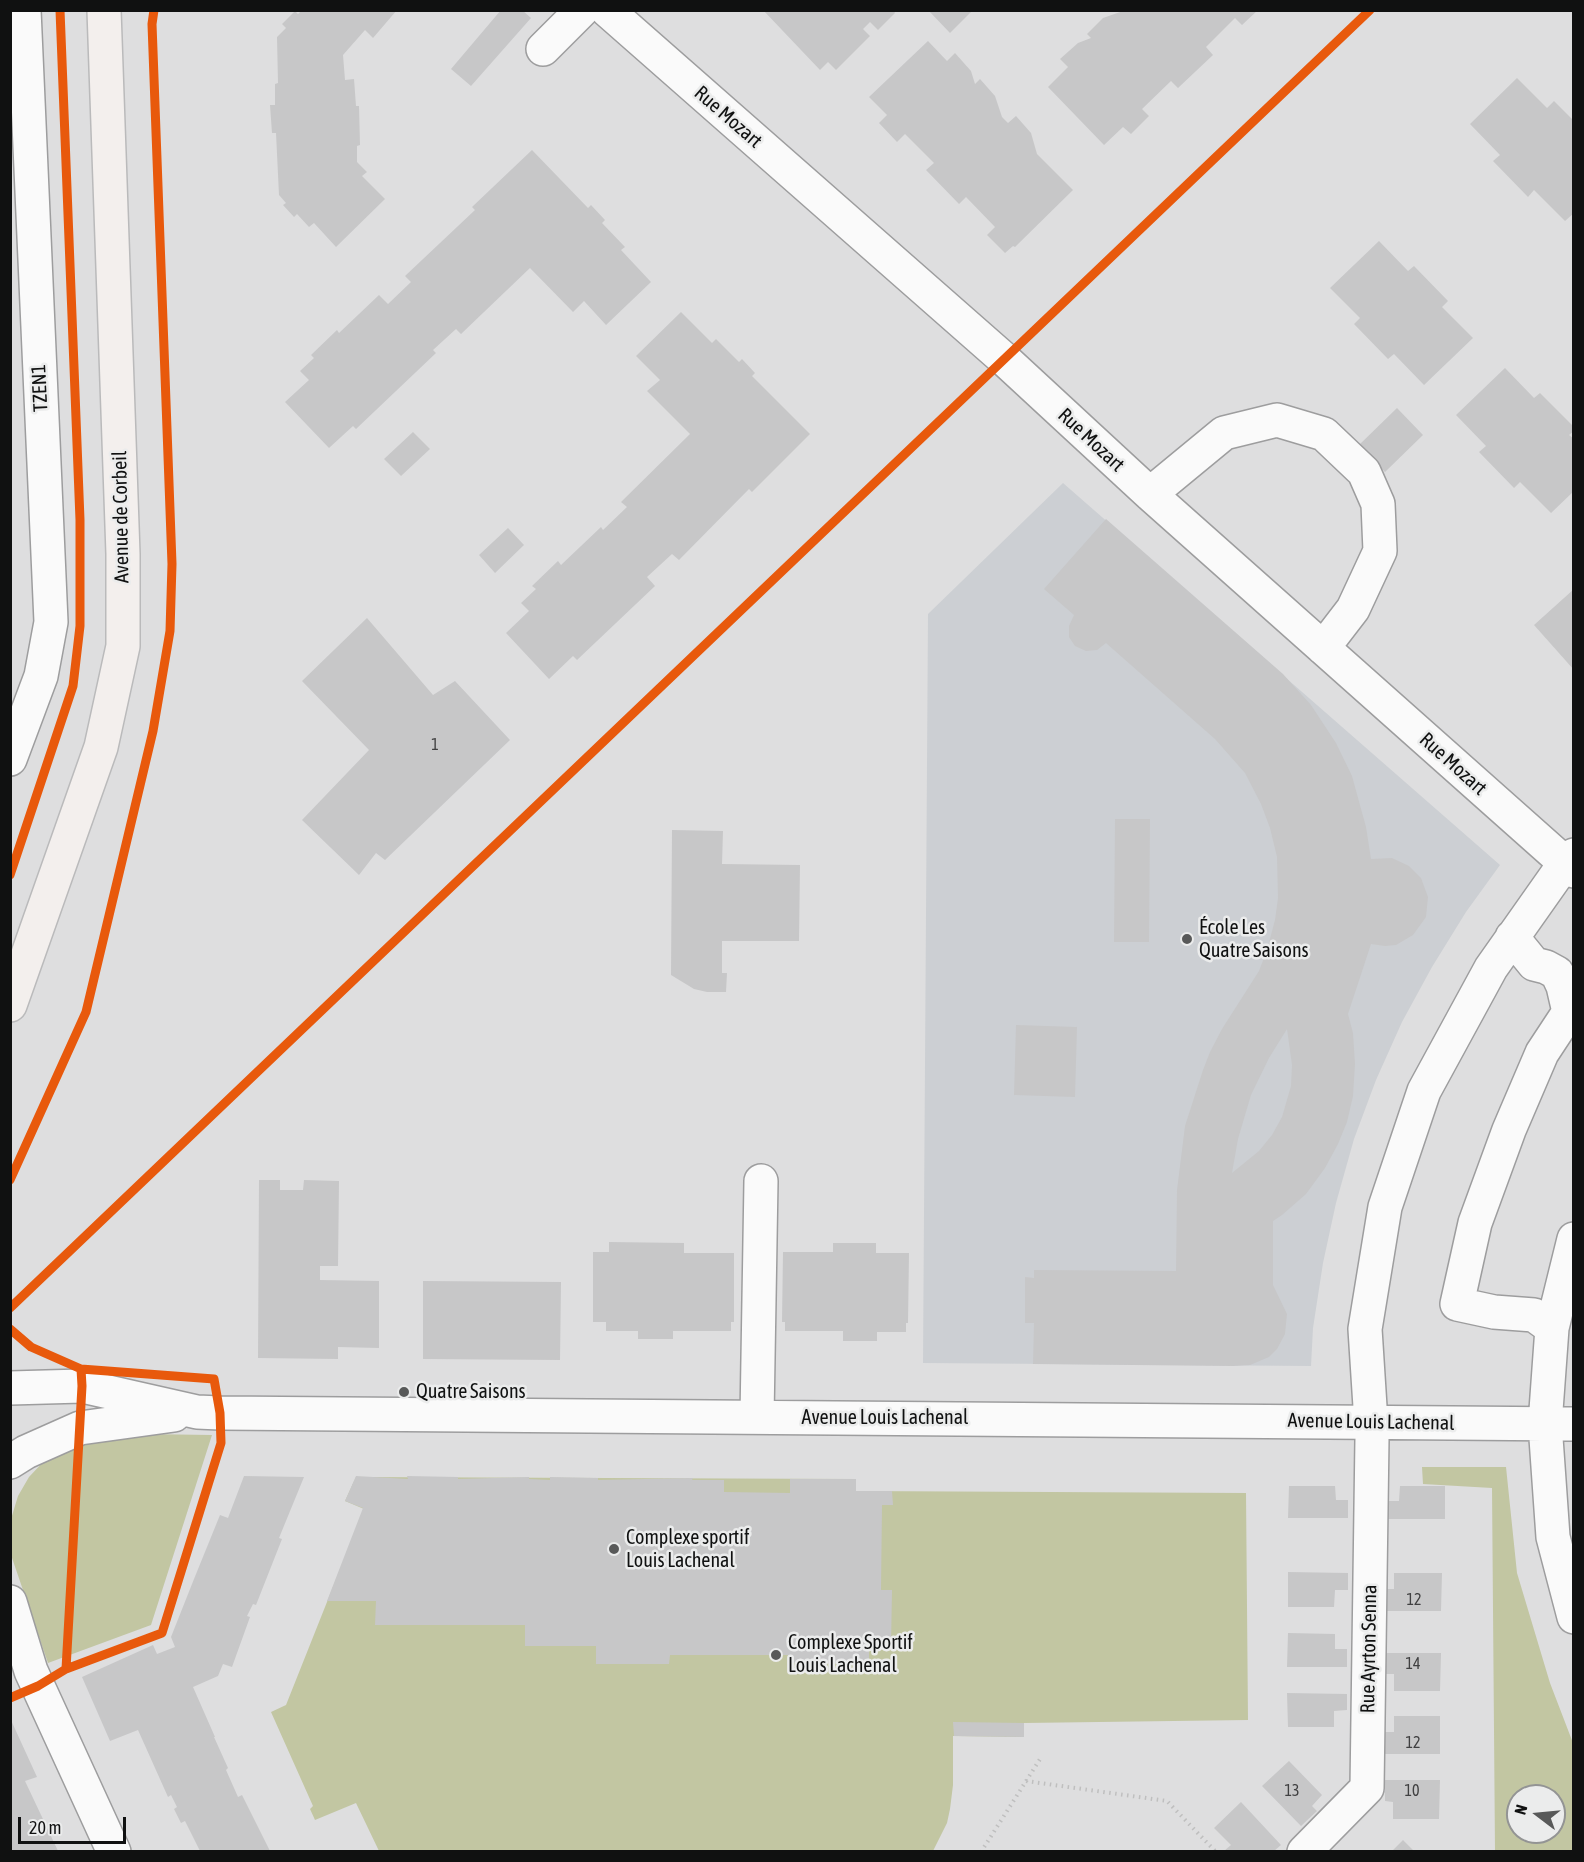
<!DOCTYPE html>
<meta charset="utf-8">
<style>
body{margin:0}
#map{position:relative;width:1584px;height:1862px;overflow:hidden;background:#dededf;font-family:"Asap Condensed",sans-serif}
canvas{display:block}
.frame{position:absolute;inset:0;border:12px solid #101111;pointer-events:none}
.north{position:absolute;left:1506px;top:1784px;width:60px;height:60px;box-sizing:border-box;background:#ebecec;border:2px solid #939494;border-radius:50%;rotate:286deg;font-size:16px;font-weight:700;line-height:24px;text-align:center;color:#101111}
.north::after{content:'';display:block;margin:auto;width:21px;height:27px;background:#585959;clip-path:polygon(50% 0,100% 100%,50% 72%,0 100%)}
.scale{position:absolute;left:18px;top:1817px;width:108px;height:27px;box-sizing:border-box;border:3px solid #101111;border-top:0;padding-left:8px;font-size:18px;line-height:21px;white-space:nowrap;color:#101111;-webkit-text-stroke:4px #ebecec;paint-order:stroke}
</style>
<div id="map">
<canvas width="1584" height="1862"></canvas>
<div class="frame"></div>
<div class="north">N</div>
<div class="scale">20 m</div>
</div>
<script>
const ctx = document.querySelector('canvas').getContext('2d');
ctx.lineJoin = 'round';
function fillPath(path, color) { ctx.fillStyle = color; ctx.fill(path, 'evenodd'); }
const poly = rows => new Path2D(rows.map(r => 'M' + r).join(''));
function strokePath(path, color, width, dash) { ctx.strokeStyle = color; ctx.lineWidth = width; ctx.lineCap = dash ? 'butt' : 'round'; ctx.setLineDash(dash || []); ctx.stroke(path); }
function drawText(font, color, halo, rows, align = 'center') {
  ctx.font = font + ' "Asap Condensed",sans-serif'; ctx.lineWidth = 5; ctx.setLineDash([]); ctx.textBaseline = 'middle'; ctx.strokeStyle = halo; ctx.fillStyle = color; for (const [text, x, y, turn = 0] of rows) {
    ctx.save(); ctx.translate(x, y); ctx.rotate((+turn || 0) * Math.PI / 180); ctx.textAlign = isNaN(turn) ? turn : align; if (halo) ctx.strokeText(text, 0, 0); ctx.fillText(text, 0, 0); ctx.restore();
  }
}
fillPath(poly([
 [1063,483,1500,865,1466,912,1432,967,1402,1022,1376,1080,1354,1139,1336,1203,1323,1263,1313,1328,1311,1366,923,1363,928,614]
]), '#cccfd3');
fillPath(poly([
 [143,1434,212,1435,151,1625,48,1663,11,1555,11,1519,18,1496,29,1477,46,1459,72,1444],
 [1422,1467,1506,1467,1517,1573,1550,1683,1573,1743,1573,1851,1495,1851,1492,1488,1423,1484],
 [1518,1796,1554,1796,1554,1832,1518,1832],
 [356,1477,856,1479,856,1491,1246,1493,1248,1720,1024,1723,1024,1737,953,1736,953,1785,950,1809,947,1823,933,1851,379,1851,356,1803,315,1820,310,1809,313,1806,271,1712,286,1705,364,1509,345,1501]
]), '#c2c6a2');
fillPath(poly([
 [302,10,397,10,373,38,365,30,343,55,345,80,354,79,356,106,359,106,360,145,357,146,357,162,367,172,362,176,385,199,336,247,314,223,309,227,297,214,294,217,283,205,286,203,279,195,276,133,272,133,270,105,275,105,275,84,278,83,277,37,286,28,282,24,295,11,298,14],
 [501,10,522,10,531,18,471,86,451,69],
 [763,10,893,10,895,13,878,30,870,22,863,29,870,36,836,70,828,62,820,70],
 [928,10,973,10,950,33],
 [1126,10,1258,10,1242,25,1235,18,1206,47,1213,55,1178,88,1171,81,1142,109,1149,116,1131,134,1123,127,1104,145,1048,87,1068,67,1060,59,1078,43,1091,38,1087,34,1103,18],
 [928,41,947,61,955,53,971,71,975,84,980,79,995,96,1002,117,1008,123,1016,116,1031,133,1037,154,1073,190,1015,247,1013,246,1005,253,987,235,995,227,966,197,959,204,926,170,934,163,905,134,897,142,879,123,887,115,869,97],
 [1517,78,1547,108,1554,101,1574,121,1574,213,1565,221,1534,190,1528,197,1493,161,1500,155,1470,124],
 [532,150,588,208,591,205,605,220,602,223,625,247,621,250,651,282,606,325,584,301,573,312,530,268,461,334,456,329,433,350,436,353,356,429,353,426,329,448,285,402,309,380,300,371,314,358,311,355,337,330,339,333,379,295,388,304,411,282,405,276,475,210,472,207],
 [1379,241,1408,271,1414,266,1448,301,1442,307,1473,338,1424,385,1394,354,1388,359,1354,324,1360,318,1330,288],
 [681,312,712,343,716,339,739,362,742,359,755,373,752,376,810,434,752,492,749,489,679,560,672,554,647,577,655,586,577,660,573,656,549,679,506,633,529,611,521,603,536,589,532,586,558,561,561,565,601,527,603,530,627,507,621,502,690,434,647,391,660,380,636,356],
 [1505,368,1534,398,1540,393,1574,427,1574,431,1569,435,1574,439,1574,491,1551,513,1520,482,1514,488,1479,452,1486,446,1456,415],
 [1397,408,1423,435,1385,472,1359,445],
 [413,432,430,449,401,476,384,459],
 [1106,519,1283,674,1311,705,1336,743,1352,776,1366,827,1371,859,1392,858,1409,866,1421,878,1428,897,1426,917,1413,935,1396,945,1385,946,1371,944,1348,1014,1353,1033,1355,1064,1353,1096,1347,1122,1338,1144,1325,1168,1306,1194,1282,1215,1273,1221,1273,1285,1287,1314,1285,1334,1277,1349,1269,1357,1250,1365,1233,1366,1033,1364,1034,1323,1025,1323,1025,1277,1034,1278,1034,1270,1176,1271,1177,1190,1185,1126,1203,1070,1210,1052,1222,1029,1259,971,1267,950,1275,920,1278,898,1277,857,1270,828,1261,804,1245,773,1215,739,1106,643,1097,650,1086,651,1075,646,1069,637,1069,626,1074,615,1044,589],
 [1287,1029,1292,1065,1291,1086,1282,1117,1272,1135,1259,1151,1232,1173,1238,1139,1251,1095,1269,1058],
 [508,528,524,545,495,573,479,555],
 [1574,589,1574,670,1534,625],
 [367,618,433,695,455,681,510,740,385,860,376,853,359,875,302,820,369,750,302,681],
 [1115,819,1150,819,1149,942,1114,942],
 [672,830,723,831,722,864,800,865,799,941,722,941,722,973,727,973,726,992,707,992,694,989,671,975],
 [1016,1025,1077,1027,1075,1097,1014,1095],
 [259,1180,280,1180,280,1190,303,1190,304,1180,339,1181,338,1266,320,1266,320,1280,379,1281,379,1348,338,1347,338,1359,258,1358],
 [609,1242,684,1243,684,1253,734,1253,734,1322,731,1322,731,1331,673,1331,673,1339,638,1339,638,1331,606,1331,606,1322,593,1322,593,1252,609,1252],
 [833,1243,876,1243,876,1253,909,1253,908,1323,906,1323,906,1332,877,1332,877,1341,843,1341,843,1331,785,1331,785,1322,782,1322,783,1252,833,1252],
 [423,1281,561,1282,560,1360,423,1359],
 [244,1476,304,1477,279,1538,282,1539,256,1605,253,1604,247,1616,250,1617,232,1667,223,1664,218,1676,193,1687,215,1737,214,1737,228,1768,226,1770,238,1797,242,1795,270,1851,200,1851,185,1821,181,1823,174,1809,177,1807,171,1795,168,1797,138,1730,110,1741,82,1677,153,1645,157,1654,175,1647,171,1637,194,1579,220,1515,228,1518],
 [356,1476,408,1479,407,1476,458,1477,458,1479,529,1477,529,1479,550,1480,550,1477,598,1478,598,1480,693,1478,692,1480,724,1480,724,1492,790,1493,790,1479,856,1479,856,1491,892,1491,893,1505,882,1505,881,1590,892,1590,891,1646,869,1646,869,1664,788,1663,788,1655,670,1655,669,1664,596,1664,596,1646,525,1646,525,1625,375,1625,376,1601,327,1601,363,1508,345,1501],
 [1289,1486,1335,1486,1336,1500,1348,1500,1348,1518,1288,1518],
 [1400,1486,1445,1486,1445,1519,1387,1519,1387,1501,1399,1501],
 [1288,1572,1348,1573,1348,1590,1335,1590,1334,1607,1288,1607],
 [1394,1573,1442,1573,1441,1611,1386,1611,1386,1589,1394,1589],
 [1288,1633,1335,1634,1335,1649,1347,1649,1347,1667,1287,1667],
 [1386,1653,1441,1653,1440,1691,1394,1691,1394,1674,1386,1674],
 [1287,1693,1347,1694,1347,1710,1334,1711,1334,1727,1288,1727],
 [1394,1716,1440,1716,1440,1754,1385,1754,1385,1732,1394,1732],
 [10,1718,37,1777,25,1781,58,1851,10,1851],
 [953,1722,1024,1723,1024,1737,954,1736],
 [1289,1761,1322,1795,1312,1806,1317,1811,1301,1826,1262,1786],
 [1385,1780,1440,1780,1439,1819,1393,1819,1393,1802,1385,1801],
 [1241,1802,1281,1845,1274,1851,1259,1851,1258,1850,1256,1851,1224,1851,1231,1845,1214,1828],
 [1403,1840,1414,1851,1392,1851]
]), '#c7c7c8');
const minor = poly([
 [607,10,1004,359,1150,494,1574,871],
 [543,49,582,10],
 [1150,494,1224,433,1277,420,1324,434,1364,472,1378,504,1380,551,1353,609,1323,648],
 [10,759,41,676,51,622,24,10],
 [1512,937,1534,964,1546,967,1557,973,1563,986,1569,1012,1542,1053,1509,1130,1475,1223,1457,1304,1494,1312,1534,1315,1552,1328],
 [1574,1239,1552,1328,1545,1424,1553,1537,1574,1617],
 [10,1388,82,1386,197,1412,220,1413,1574,1424],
 [757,1417,761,1181],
 [10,1462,26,1452,80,1428,174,1415],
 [10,1602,31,1671,114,1852],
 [1304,1852,1367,1788,1372,1438,1365,1329,1385,1207,1424,1091,1491,968,1565,863,1574,855]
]);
const major = poly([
 [10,1005,101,747,123,646,123,554,104,10]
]);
strokePath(minor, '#9d9d9e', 36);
strokePath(major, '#bababb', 36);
strokePath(poly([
 [1026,1781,1167,1801,1216,1852],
 [981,1852,1042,1756]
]), '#bfbfbf', 4, [1.5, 4.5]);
strokePath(minor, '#fafafa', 33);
strokePath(major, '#f3efed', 33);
strokePath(poly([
 [10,875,73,686,80,626,80,520,60,10],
 [10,1180,86,1012,153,731,170,631,172,564,152,24,154,10],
 [10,1308,1370,10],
 [10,1329,31,1347,81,1369,82,1386,66,1669,38,1686,10,1698],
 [66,1669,162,1633,221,1443,220,1413,214,1379,81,1369]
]), '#e8590c', 9);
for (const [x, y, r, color] of [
 [1187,939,6,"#585959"],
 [404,1392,6,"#585959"],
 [614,1549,6,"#585959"],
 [776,1655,6,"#585959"]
]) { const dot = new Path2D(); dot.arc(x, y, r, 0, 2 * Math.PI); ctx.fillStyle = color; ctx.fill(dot); strokePath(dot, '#ebecec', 2); }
drawText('16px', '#404041', null, [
 ["1",435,745],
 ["12",1414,1600],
 ["14",1413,1664],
 ["12",1413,1743],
 ["13",1292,1791],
 ["10",1412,1791]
]);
drawText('20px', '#101111', '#ebecec', [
 ["Rue Mozart",728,117,41],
 ["TZEN1",40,388,-93],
 ["Rue Mozart",1091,440,43],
 ["Avenue de Corbeil",121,517,-91],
 ["Rue Mozart",1453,764,42],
 ["Avenue Louis Lachenal",885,1418],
 ["Avenue Louis Lachenal",1371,1422,1],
 ["Rue Ayrton Senna",1369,1649,-89]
]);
drawText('20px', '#101111', '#ebecec', [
 ["École Les",1199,928],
 ["Quatre Saisons",1199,951],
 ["Quatre Saisons",416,1392],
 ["Complexe sportif",626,1538],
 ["Louis Lachenal",626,1561],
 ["Complexe Sportif",788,1643],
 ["Louis Lachenal",788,1666]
], 'left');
</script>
